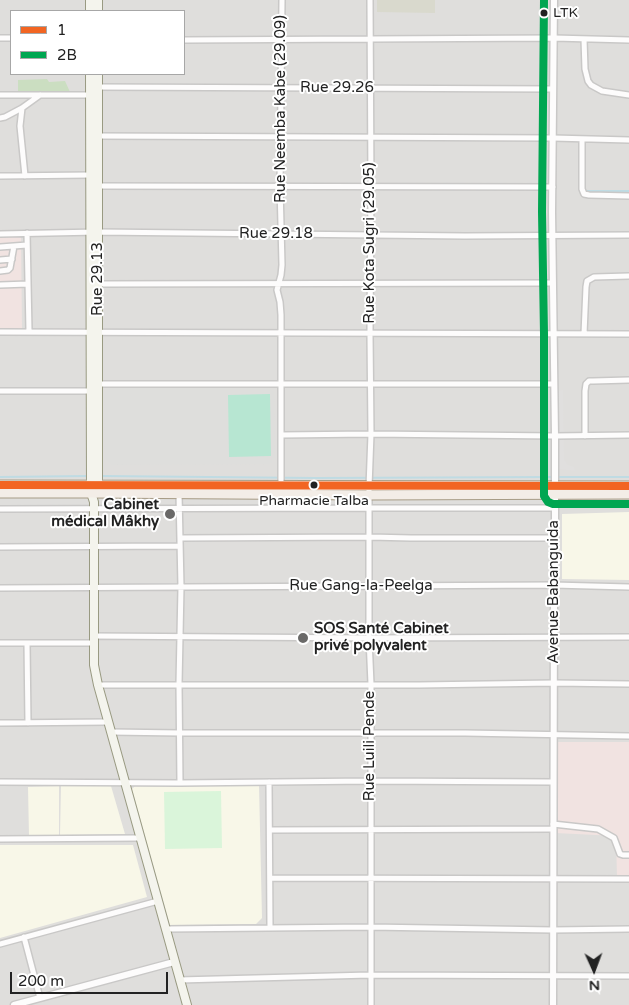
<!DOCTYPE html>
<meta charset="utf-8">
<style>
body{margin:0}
#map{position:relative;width:629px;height:1005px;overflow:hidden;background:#f0eeeb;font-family:"Varela Round",sans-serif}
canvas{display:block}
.legend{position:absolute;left:10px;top:10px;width:175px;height:65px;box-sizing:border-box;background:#fff;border:1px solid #a7a7a7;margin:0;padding:6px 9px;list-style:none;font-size:15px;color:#222}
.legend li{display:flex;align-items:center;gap:10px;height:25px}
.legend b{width:25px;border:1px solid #a7a7a7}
.north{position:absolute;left:569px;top:945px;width:50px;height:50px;-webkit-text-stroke:4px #fff;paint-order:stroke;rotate:178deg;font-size:14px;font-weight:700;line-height:20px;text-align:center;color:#222}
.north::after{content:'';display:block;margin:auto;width:18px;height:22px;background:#222;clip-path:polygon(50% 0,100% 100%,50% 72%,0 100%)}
.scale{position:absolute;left:10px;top:972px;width:158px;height:22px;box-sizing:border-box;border:2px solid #222;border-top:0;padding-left:6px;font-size:15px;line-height:18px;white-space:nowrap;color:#222;-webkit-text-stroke:4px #fff;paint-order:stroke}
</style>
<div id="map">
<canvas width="629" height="1005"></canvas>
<ul class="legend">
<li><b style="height:6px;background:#f26522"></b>1</li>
<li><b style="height:6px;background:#00a651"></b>2B</li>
</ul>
<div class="north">N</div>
<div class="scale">200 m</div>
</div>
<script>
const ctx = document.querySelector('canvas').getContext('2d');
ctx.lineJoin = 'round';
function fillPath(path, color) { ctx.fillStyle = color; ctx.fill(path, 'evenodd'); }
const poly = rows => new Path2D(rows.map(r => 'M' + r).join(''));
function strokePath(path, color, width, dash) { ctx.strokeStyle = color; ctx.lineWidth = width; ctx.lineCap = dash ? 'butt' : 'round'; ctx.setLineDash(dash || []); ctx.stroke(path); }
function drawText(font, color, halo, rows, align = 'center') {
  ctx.font = font + ' "Varela Round",sans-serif'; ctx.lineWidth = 4; ctx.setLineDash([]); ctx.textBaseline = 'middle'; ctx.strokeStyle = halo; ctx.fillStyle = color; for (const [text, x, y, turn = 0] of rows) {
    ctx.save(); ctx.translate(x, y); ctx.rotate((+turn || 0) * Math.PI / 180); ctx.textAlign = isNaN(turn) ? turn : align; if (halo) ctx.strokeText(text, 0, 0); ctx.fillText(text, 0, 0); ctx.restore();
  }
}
fillPath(poly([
 [0,0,629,0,629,1005,0,1005],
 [11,11,184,11,184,74,11,74]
]), '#dfdedc');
fillPath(poly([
 [0,236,21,236,22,330,0,330],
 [555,742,629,742,629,877,617,878,616,836,555,833]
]), '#f1e3e1');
fillPath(poly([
 [629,512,629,580,562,579,562,514],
 [259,785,262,918,256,924,170,925,132,789,135,786],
 [59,786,59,835,29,836,28,787],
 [61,786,111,786,125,834,60,835],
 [0,845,133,845,147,897,0,938]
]), '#f8f7e8');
fillPath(poly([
 [109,388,269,388,274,394,275,458,272,458,272,462,268,464,113,465,105,458,104,393]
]), '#dededc');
fillPath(poly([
 [377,0,435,0,435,13,377,12]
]), '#d9d9cd');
fillPath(poly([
 [47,79,49,82,65,81,70,92,18,92,18,80]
]), '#cbdec1');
fillPath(poly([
 [221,791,222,848,165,849,164,792]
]), '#daf5da');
fillPath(poly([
 [270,394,271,456,229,457,228,395]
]), '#b7e6d2');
fillPath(poly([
 [563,390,564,459,568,465,574,467,575,471,558,469,559,391]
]), '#e0dfde');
strokePath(poly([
 [584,191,629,191],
 [100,476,316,478,553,477],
 [0,477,88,476],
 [557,477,629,477]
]), '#bfdbe3', 2);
const minor = poly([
 [370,0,371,186,370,334,371,434,369,487,369,638,371,684,371,1005],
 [0,38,11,38],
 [584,39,585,69,588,81,591,85,602,91,629,95],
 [184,40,554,38,629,40],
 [96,87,553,89],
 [0,95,92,95],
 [22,108,20,126,25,176],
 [0,118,5,117,22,108,40,95],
 [97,136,553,138,629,140],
 [582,139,582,189,584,194,589,195,629,196],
 [0,176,90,175],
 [97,186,553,187],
 [27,233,29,331],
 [0,234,98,232,465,236,629,235],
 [0,247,27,245],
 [0,260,12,259],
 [0,271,8,270,10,268,14,246],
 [98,284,553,283],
 [0,285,28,284],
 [0,332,629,334],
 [584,334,586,287,587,281,594,277,629,276],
 [96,384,554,384],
 [0,391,92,391],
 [281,435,371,434,555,436,629,435],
 [585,436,585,391,586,384,589,381,593,381,629,380],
 [281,486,281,315,280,302,277,290,281,275,282,265,280,186,282,0],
 [179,494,181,587,179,684,180,783],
 [0,509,369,508,554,508],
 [180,538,370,537,411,538,554,538],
 [0,547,180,546],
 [0,588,553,585,629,587],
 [93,636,369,638,629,637],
 [0,643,93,643],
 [27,643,28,723],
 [98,685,419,685,554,683,629,684],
 [0,723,108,722],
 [111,732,180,733,465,733,629,736],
 [0,782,180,783,370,781,553,782],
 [269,782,270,927],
 [553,824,598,829,614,838,620,854,623,855,629,855],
 [270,830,553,829],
 [0,839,139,838],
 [270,878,629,879],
 [166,929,370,927,553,930,629,929],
 [24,937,40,998],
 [0,944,158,901],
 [179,980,370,975,629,976]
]);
const tertiary = poly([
 [14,1005,174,962],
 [553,1005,554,602,553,585,555,557,555,436,552,212,554,0]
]);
const secondary = poly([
 [98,0,98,11],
 [90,11,90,0],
 [90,74,91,493,94,502,94,665,98,685,187,1005],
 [98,74,98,489]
]);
const primary = poly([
 [0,485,629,486],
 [0,493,91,493,369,495,629,494]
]);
strokePath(minor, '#c9c8c7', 8);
strokePath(tertiary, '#c9c8c7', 9);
strokePath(secondary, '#999a82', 10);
strokePath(primary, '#a79c86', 11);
strokePath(minor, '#fdfcfc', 5);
strokePath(tertiary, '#fdfcfc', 6);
strokePath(secondary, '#f4f4ed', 8);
strokePath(primary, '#f3ede7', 9);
strokePath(poly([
 [0,485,629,486]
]), '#f26522', 8);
strokePath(poly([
 [544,0,542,212,544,334,544,496,548,502,553,504,629,504]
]), '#00a651', 8);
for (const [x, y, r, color] of [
 [544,13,4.5,"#222"],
 [314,485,4.5,"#222"],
 [170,514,6,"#6a6968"],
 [303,638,6,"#6a6968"]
]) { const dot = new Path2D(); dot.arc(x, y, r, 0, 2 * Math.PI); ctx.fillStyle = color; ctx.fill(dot); strokePath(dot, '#fff', 2); }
drawText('14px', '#222', '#fff', [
 ["LTK",553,13],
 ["Pharmacie Talba",314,501,"center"]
], 'left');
drawText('15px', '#222', '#fff', [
 ["Rue 29.26",337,88],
 ["Rue Neemba Kabe (29.09)",281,109,-90],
 ["Rue 29.18",276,234],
 ["Rue Kota Sugri (29.05)",370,243,-90],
 ["Rue 29.13",98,279,-90],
 ["Rue Gang-la-Peelga",361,586],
 ["Avenue Babanguida",554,592,-90],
 ["Rue Luili Pende",370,746,-90]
]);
drawText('bold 15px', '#222', '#fff', [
 ["Cabinet",159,505],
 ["médical Mâkhy",159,522],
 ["SOS Santé Cabinet",314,629,"left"],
 ["privé polyvalent",314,646,"left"]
], 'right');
</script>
